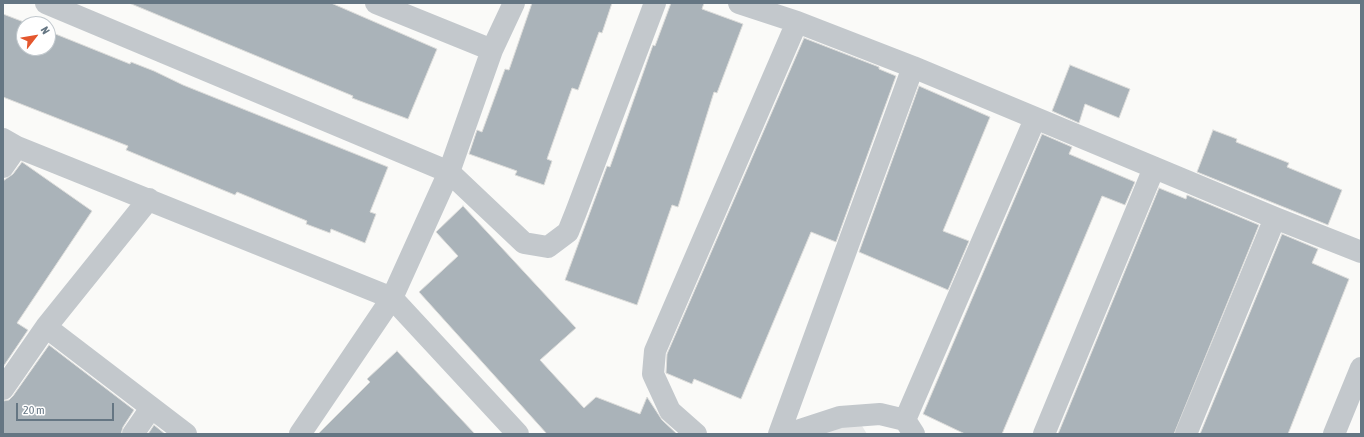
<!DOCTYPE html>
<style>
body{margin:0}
#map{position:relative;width:1364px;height:437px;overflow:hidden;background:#fafaf8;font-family:"Asap Condensed",sans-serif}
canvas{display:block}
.frame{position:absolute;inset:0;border:4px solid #657683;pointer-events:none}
.north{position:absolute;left:16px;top:16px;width:40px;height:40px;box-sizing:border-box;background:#fff;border:1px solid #c1c8cd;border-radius:50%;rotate:59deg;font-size:11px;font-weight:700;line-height:16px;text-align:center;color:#657683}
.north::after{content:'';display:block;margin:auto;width:14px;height:18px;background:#e4572e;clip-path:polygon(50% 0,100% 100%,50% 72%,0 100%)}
.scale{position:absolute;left:16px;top:403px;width:98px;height:18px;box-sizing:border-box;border:2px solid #657683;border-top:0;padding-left:5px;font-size:12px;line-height:14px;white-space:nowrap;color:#657683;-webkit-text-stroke:3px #fff;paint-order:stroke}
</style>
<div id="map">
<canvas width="1364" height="437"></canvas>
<div class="frame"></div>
<div class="north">N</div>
<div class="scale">20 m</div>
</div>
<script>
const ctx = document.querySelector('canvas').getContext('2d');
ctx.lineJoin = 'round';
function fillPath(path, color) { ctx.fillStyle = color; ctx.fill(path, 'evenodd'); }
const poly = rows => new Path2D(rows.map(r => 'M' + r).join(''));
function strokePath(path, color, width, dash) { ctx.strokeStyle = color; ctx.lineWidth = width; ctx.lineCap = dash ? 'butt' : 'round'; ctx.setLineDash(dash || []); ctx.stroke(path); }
fillPath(poly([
 [859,421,867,434,818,434]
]), '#e8e9e9');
const building = poly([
 [129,3,331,3,437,49,408,119,352,98,353,96,129,3],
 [532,3,612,3,602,33,599,32,578,90,572,88,547,159,552,161,544,185,515,175,517,171,469,154,477,130,482,132,505,69,509,70,532,3],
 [671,3,704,3,702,9,743,24,717,93,714,92,678,207,672,205,637,305,565,280,607,166,610,167,653,45,655,46,671,3],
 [3,14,29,24,24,24,24,48,48,48,48,31,130,64,131,62,154,71,183,85,388,167,370,212,376,214,365,243,331,229,330,233,306,224,307,221,237,192,235,195,126,150,128,146,3,97,3,14],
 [804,38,879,67,879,69,896,76,836,242,811,232,741,399,694,379,692,384,666,373,667,354,804,38],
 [1070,65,1130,89,1119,118,1085,104,1079,123,1052,111,1070,65],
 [919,86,990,117,943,231,969,241,948,290,859,252,919,86],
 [1213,130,1237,139,1236,142,1289,163,1287,167,1342,190,1328,225,1197,172,1213,130],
 [1042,134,1072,147,1069,154,1135,182,1125,205,1102,196,1002,434,965,434,923,414,1042,134],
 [22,162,92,211,17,323,28,330,3,367,3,181,13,174,22,162],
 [1159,188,1186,199,1187,195,1259,225,1174,434,1058,434,1159,188],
 [463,206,576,328,540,360,584,408,596,397,640,414,647,397,662,420,677,434,547,434,419,292,458,256,436,232,463,206],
 [1282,234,1318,249,1312,263,1349,279,1288,434,1200,434,1282,234],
 [49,345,134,410,123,427,121,434,3,434,3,401,9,400,13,396,49,345],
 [397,351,475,434,318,434,370,382,367,379,397,351],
 [154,425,165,434,148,434,154,425]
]);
fillPath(building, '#aab3b9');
strokePath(building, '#dcdcda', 1);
strokePath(poly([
 [46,3,449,172,524,243,548,247,568,232,576,212,655,3],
 [376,3,492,50],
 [739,3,797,22,913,67,1275,218,1361,252],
 [3,139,17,147,392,298,518,434],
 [3,167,17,147],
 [46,327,186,434],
 [3,389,46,327,149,199],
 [905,420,1035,119],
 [133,434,151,408],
 [300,434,392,298,449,172,492,50,514,3],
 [696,434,670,411,653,374,655,351,797,22],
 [779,434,913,67],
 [788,434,840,417,880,414,905,420,914,434],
 [1044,434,1154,168],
 [1186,434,1275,218],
 [1334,434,1361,368]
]), '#c3c8cc', 22);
</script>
